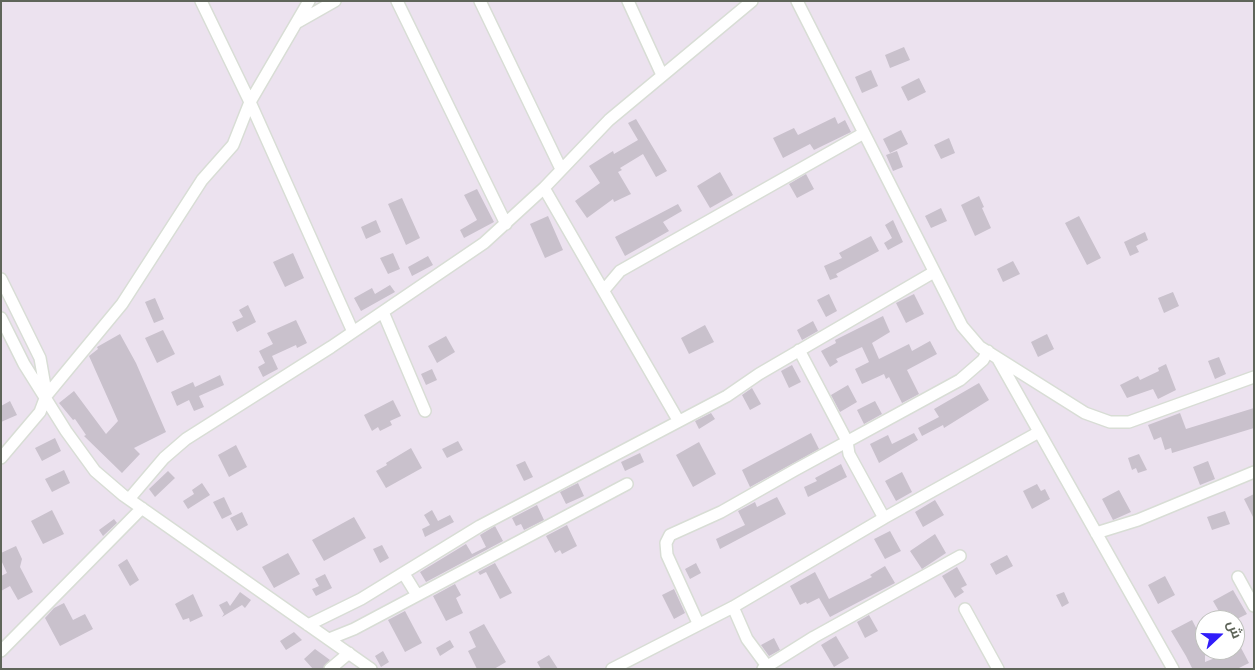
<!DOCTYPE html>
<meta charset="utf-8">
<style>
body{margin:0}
#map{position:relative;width:1255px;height:670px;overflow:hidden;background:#ece2ef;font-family:Overpass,Cairo,sans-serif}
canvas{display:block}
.frame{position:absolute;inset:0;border:2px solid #5f655a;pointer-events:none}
.north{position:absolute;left:1195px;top:610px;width:50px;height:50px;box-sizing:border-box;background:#fff;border:1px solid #bfc1bd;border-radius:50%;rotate:69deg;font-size:14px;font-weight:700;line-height:20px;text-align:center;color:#5f655a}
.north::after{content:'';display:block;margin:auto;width:18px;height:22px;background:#311dfa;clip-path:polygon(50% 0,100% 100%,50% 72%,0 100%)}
</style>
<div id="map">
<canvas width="1255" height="670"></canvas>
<div class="frame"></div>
<div class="north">ش</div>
</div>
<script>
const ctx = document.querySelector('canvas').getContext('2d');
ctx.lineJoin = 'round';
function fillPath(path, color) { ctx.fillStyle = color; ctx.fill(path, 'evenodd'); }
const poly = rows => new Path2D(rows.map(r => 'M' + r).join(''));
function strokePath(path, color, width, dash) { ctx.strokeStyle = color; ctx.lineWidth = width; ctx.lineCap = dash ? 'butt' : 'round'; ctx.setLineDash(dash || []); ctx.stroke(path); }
fillPath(poly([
 [904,47,910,60,890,68,885,55],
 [871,70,878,86,862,93,855,77],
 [919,78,926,92,908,101,901,87],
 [835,117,838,124,845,120,851,132,814,150,810,144,783,158,773,138,794,128,798,135],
 [636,119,667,171,656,177,643,154,620,168,622,170,618,172,631,194,614,202,613,199,587,218,575,201,600,183,589,166,613,151,614,154,638,140,628,123],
 [901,130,908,144,890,153,883,139],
 [949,138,955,153,941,159,934,145],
 [897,151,903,167,893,171,886,155],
 [720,172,733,195,710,208,697,186],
 [806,174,814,189,797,198,789,184],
 [477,189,494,222,464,238,460,230,477,220,464,195],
 [979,196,984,207,982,208,991,228,975,236,961,205],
 [402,198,420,238,406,245,388,204],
 [678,204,682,211,663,222,669,231,625,256,615,237],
 [941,208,947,221,931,228,925,216],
 [548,216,563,250,545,258,530,224],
 [1079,216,1101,258,1087,265,1065,223],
 [376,220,381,232,366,239,361,227],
 [893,220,903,242,888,250,884,243,892,238,885,225],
 [1145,232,1148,240,1136,246,1139,252,1130,256,1124,242],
 [871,236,879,251,836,274,838,277,830,280,824,266,842,258,839,253],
 [293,253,304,278,285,287,273,262],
 [393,253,400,269,388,274,380,258],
 [428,256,433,265,412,276,408,267],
 [1013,261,1020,274,1003,282,997,269],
 [390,285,395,292,361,311,354,298,372,288,375,294],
 [1173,292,1179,306,1164,313,1158,298],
 [829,294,837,311,826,317,817,300],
 [914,294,924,314,906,323,896,303],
 [155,298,164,319,154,323,145,302],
 [248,305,256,322,237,332,232,322,243,317,239,310],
 [883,316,890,332,872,343,879,359,909,344,912,351,930,341,937,354,907,370,919,394,902,403,889,377,886,379,884,374,862,384,855,369,869,362,862,347,836,359,838,362,830,367,821,351,836,343,835,340],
 [296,320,307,343,297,348,296,345,272,356,278,369,263,377,258,367,265,363,259,351,273,344,267,333],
 [813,321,818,331,802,340,797,330],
 [705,325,714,342,689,354,681,338],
 [163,330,175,354,157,363,145,338],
 [120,334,136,363,166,432,134,448,140,454,122,473,84,436,86,435,75,419,73,420,59,403,74,391,106,434,118,421,89,356,98,349,97,347],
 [1047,334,1054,349,1038,357,1031,342],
 [446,336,455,352,437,363,428,346],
 [1219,357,1226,374,1215,379,1208,361],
 [1166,364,1176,390,1158,399,1153,389,1127,398,1120,385,1138,376,1140,380,1159,371,1158,368],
 [792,365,801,382,789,388,781,371],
 [432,369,437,380,426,385,421,374],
 [220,375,224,385,199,396,204,407,194,411,189,400,177,406,171,392,193,382,195,387],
 [979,383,989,400,944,428,943,425,922,436,918,428,939,417,934,409],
 [848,385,857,402,840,412,831,395],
 [752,388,761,404,750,410,742,395],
 [393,400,401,416,390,421,392,425,380,431,378,427,372,431,364,415],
 [10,401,17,415,1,422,1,406],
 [875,401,882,414,864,424,857,410],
 [1254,408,1254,428,1172,453,1171,448,1165,450,1161,437,1154,440,1148,425,1180,413,1186,429],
 [711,413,715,419,699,429,695,421],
 [811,433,819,449,750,487,742,470],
 [914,433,918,440,879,463,870,444,888,435,892,444],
 [55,438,61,451,42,461,35,448],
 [458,441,463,450,447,458,442,449],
 [699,442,716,474,693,487,676,455],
 [236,445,247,467,229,477,218,455],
 [411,448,422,468,386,488,376,471,387,465,386,463],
 [640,453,644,462,625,471,621,462],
 [1139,454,1147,470,1138,473,1136,468,1132,470,1128,458],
 [525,461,533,477,524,481,516,465],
 [1208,461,1215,479,1200,485,1193,467],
 [841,464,847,477,808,497,804,487,817,481,815,478],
 [64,470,70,483,52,492,45,479],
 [168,471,175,478,155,497,149,489],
 [902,472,912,492,896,501,885,481],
 [202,483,210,495,188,509,183,501,194,494,192,490],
 [578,483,584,496,566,504,560,492],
 [1037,484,1041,491,1045,489,1050,499,1032,509,1023,491],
 [1119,490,1131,512,1113,520,1102,499],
 [1254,494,1254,519,1244,499],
 [224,497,232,514,222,519,213,502],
 [777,497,786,514,720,549,716,539,745,525,738,511,755,502,757,507],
 [935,500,944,515,923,527,915,512],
 [537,505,544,520,524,530,521,524,516,526,512,518],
 [52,510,64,534,43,544,31,521],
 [432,510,438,521,450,515,454,522,425,537,422,529,430,525,424,515],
 [1225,511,1230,524,1212,530,1207,517],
 [242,512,248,525,237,531,230,518],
 [354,517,366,538,324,561,312,540],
 [114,519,117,523,103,536,99,530],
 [567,525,577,546,562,554,560,550,555,553,546,536],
 [495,526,503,541,426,582,420,572,466,544,472,554,486,547,480,535],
 [890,531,901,551,885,559,874,539],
 [935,534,946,553,922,569,910,551],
 [382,545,389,558,380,563,373,549],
 [16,546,22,559,20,567,33,592,18,600,10,586,1,591,1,576,7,573,1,560,1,553],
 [288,553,300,574,274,588,262,567],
 [1007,555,1013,566,996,575,990,564],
 [127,559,139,580,130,586,118,565],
 [495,563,512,593,500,599,486,572,480,575,478,572],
 [696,563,701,573,690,579,685,569],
 [885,566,895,583,830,617,819,598,807,604,806,602,800,605,790,586,815,572,829,599,872,577,870,575],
 [957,567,967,585,961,588,964,592,955,598,942,576],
 [325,574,332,588,316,596,312,589,319,586,315,579],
 [1165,576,1175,595,1158,604,1148,585],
 [455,584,461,595,456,598,463,613,446,621,433,596],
 [674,589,685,613,674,619,662,595],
 [1233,590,1247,614,1235,620,1224,620,1213,601],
 [240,592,251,600,245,608,242,605,222,617,224,614,219,605,227,601,230,606],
 [1064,592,1069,603,1062,607,1056,595],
 [193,594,203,616,190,622,189,618,183,620,175,604],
 [64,603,73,620,85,614,93,629,60,646,45,618,54,608],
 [405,611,422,643,405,652,388,620],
 [869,615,878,631,865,638,857,622],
 [1192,620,1205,645,1205,662,1235,650,1240,646,1249,663,1237,669,1191,669,1192,668,1186,656,1171,631],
 [484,624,506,662,494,669,477,669,468,651,476,647,469,632],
 [294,632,302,640,286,650,280,641],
 [836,636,849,658,834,667,821,645],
 [774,638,780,650,769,656,761,645],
 [450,640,454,647,440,656,436,648],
 [315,649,330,660,323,669,313,669,304,659],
 [383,651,389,662,381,667,375,656],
 [549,655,558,669,541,669,537,662]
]), '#c9c1cc');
const minor = poly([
 [201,1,250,102,353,332],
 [397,1,506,224],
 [480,1,561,169],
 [628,1,662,75],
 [797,1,962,326,980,347,1085,413,1110,422,1129,422,1254,377],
 [298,22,335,1],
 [544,188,678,420],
 [1,279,40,358,46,392],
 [604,290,620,271,864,133],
 [383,312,425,411],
 [1,318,24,364,66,431,95,471,123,495,371,669],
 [799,350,847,441,849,454,884,518],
 [998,359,1173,669],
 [1,458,40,412,46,396,122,304,202,180,233,145,250,102,309,1],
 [129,499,164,458,186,439,331,347,484,243,544,188,609,120,752,1],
 [1096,533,1138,520,1254,472],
 [404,574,417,595],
 [1238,577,1254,606],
 [733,607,747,639,767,666],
 [965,609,998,669],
 [698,623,667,555,666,543,670,535,721,512,795,470,960,380,983,360,988,351],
 [308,625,361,599,480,526,727,396,759,374,934,272],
 [329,639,354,629,627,484],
 [1,651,142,508],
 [330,669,349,653],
 [612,669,733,607,884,518,1039,432],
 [763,669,814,637,960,556]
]);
strokePath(minor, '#d8ddd5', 14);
strokePath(minor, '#fff', 11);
</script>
